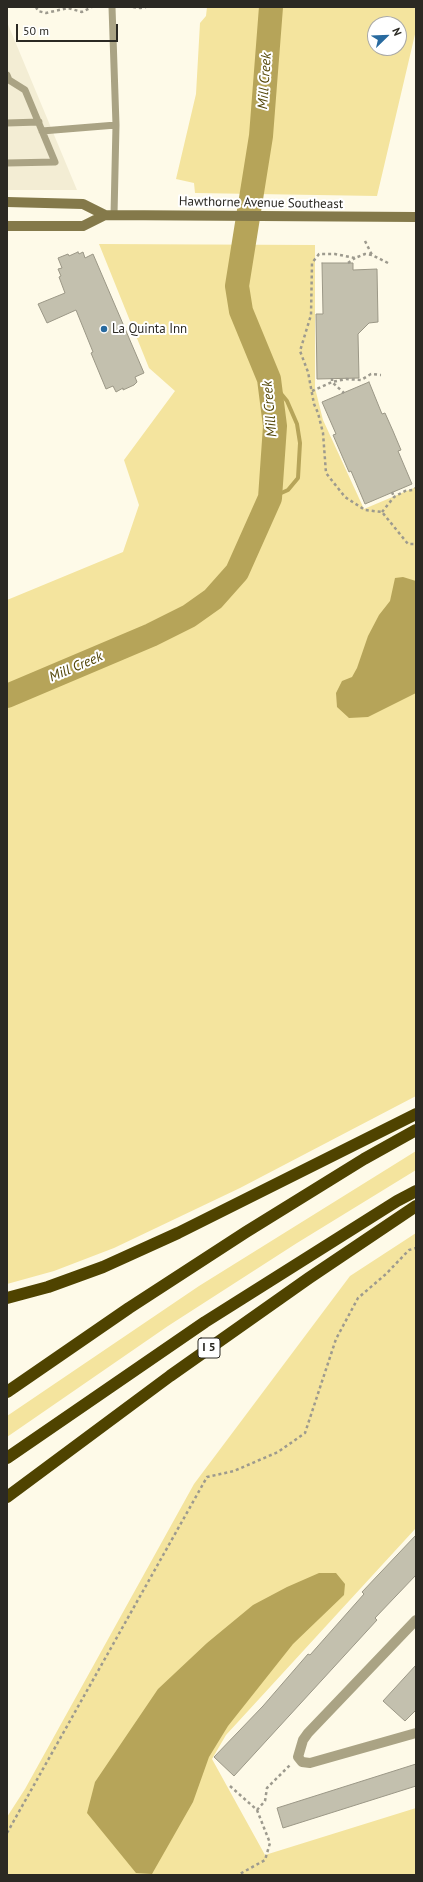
<!DOCTYPE html>
<style>
body{margin:0}
#map{position:relative;width:423px;height:1882px;overflow:hidden;background:#fefae8;font-family:"PT Sans",sans-serif}
canvas{display:block}
.frame{position:absolute;inset:0;border:8px solid #2b2923;pointer-events:none}
.north{position:absolute;left:367px;top:16px;width:40px;height:40px;box-sizing:border-box;background:#fff;border:1px solid #aaa9a7;border-radius:50%;rotate:67deg;font-size:11px;font-weight:700;line-height:16px;text-align:center;color:#2b2923}
.north::after{content:'';display:block;margin:auto;width:14px;height:18px;background:#286a9f;clip-path:polygon(50% 0,100% 100%,50% 72%,0 100%)}
.scale{position:absolute;left:16px;top:24px;width:102px;height:18px;box-sizing:border-box;border:2px solid #2b2923;border-top:0;padding-left:5px;font-size:12px;line-height:14px;white-space:nowrap;color:#2b2923;-webkit-text-stroke:3px #fff;paint-order:stroke}
</style>
<div id="map">
<canvas width="423" height="1882"></canvas>
<div class="frame"></div>
<div class="north">N</div>
<div class="scale">50 m</div>
</div>
<script>
const ctx = document.querySelector('canvas').getContext('2d');
ctx.lineJoin = 'round';
function fillPath(path, color) { ctx.fillStyle = color; ctx.fill(path, 'evenodd'); }
const poly = rows => new Path2D(rows.map(r => 'M' + r).join(''));
function strokePath(path, color, width, dash) { ctx.strokeStyle = color; ctx.lineWidth = width; ctx.lineCap = dash ? 'butt' : 'round'; ctx.setLineDash(dash || []); ctx.stroke(path); }
function drawText(font, color, halo, rows, align = 'center') {
  ctx.font = font + ' "PT Sans",sans-serif'; ctx.lineWidth = 4; ctx.setLineDash([]); ctx.textBaseline = 'middle'; ctx.strokeStyle = halo; ctx.fillStyle = color; for (const [text, x, y, turn = 0] of rows) {
    ctx.save(); ctx.translate(x, y); ctx.rotate((+turn || 0) * Math.PI / 180); ctx.textAlign = isNaN(turn) ? turn : align; if (halo) ctx.strokeText(text, 0, 0); ctx.fillText(text, 0, 0); ctx.restore();
  }
}
fillPath(poly([
 [7,22,77,190,7,190]
]), '#f3edd4');
fillPath(poly([
 [207,7,416,7,416,30,377,196,195,193,194,183,176,179,196,94,200,23,206,16],
 [375,24,399,24,399,48,375,48],
 [99,244,315,245,315,388,323,420,364,509,416,487,416,1096,240,1188,114,1248,54,1271,7,1284,7,600,123,552,139,505,124,460,175,391,149,368],
 [416,1151,416,1170,297,1243,168,1326,7,1437,7,1416,199,1286],
 [416,1233,416,1528,226,1735,212,1759,265,1855,416,1808,416,1875,7,1875,7,1817,25,1789,194,1484,350,1276]
]), '#f4e49e');
fillPath(poly([
 [403,577,416,581,416,693,368,717,349,718,337,707,336,693,342,681,352,677,357,668,368,636,379,615,390,601,395,578],
 [319,1573,336,1573,345,1584,344,1595,293,1644,228,1726,209,1757,193,1802,152,1874,136,1873,87,1813,95,1782,158,1689,207,1643,253,1605,287,1587]
]), '#b6a459');
strokePath(poly([
 [269,379,287,401,297,424,300,443,298,478,288,490,270,498]
]), '#b6a459', 4);
strokePath(poly([
 [7,696,151,635,189,616,213,599,237,572,270,498,275,426,269,379,241,311,237,286,261,136,271,7]
]), '#b6a459', 24);
const building = poly([
 [78,252,79,254,83,252,85,258,93,254,144,373,135,377,137,382,134,385,123,390,123,388,116,392,113,386,106,389,91,353,93,352,76,310,47,323,38,304,65,293,59,277,61,276,58,269,62,268,58,258,68,254,69,256,78,252],
 [322,263,353,263,353,270,377,269,378,322,369,323,358,334,359,378,317,379,316,314,323,314,322,263],
 [369,382,382,414,385,413,393,431,401,450,398,451,412,484,365,504,351,471,349,472,333,435,336,434,322,402,369,382],
 [416,1535,416,1575,375,1618,377,1620,234,1776,214,1757,263,1706,308,1654,310,1655,364,1594,362,1592,416,1535],
 [416,1665,416,1710,405,1721,383,1701,416,1665],
 [416,1764,416,1786,283,1828,277,1808,416,1764]
]);
fillPath(building, '#c3c0ae');
strokePath(building, '#9b9786', 1);
strokePath(poly([
 [36,7,38,11,46,13,68,8,82,12,92,7],
 [133,7,140,8,146,7],
 [365,241,372,255],
 [348,263,355,258],
 [388,263,372,255,365,254,355,258,335,254,319,254,312,263,311,315,300,351,308,372,314,404,318,413,323,433,326,473,345,497,365,510,382,512,408,544,416,544],
 [332,378,332,382,344,393],
 [312,391,332,382,346,379,361,380,371,374,381,375],
 [392,492,394,497],
 [382,512,394,497,405,491,413,490,416,488],
 [230,1786,257,1810,270,1843,265,1860,238,1875],
 [257,1810,265,1801,267,1788,291,1764],
 [7,1833,207,1477,234,1471,278,1452,305,1433,336,1339,358,1298,386,1274,409,1250,416,1248]
]), '#9d9a8e', 2.5, [3, 3]);
strokePath(poly([
 [112,7,116,125,114,215],
 [7,75,9,80,25,90,55,162,7,163],
 [7,123,39,122],
 [42,131,116,125]
]), '#aaa384', 7);
strokePath(poly([
 [416,1620,308,1733,303,1740,298,1757,302,1762,310,1763,416,1733]
]), '#aaa384', 10);
strokePath(poly([
 [7,202,83,204,105,215],
 [7,226,83,226,105,215,416,217]
]), '#84794a', 10);
strokePath(poly([
 [7,1298,48,1287,103,1267,178,1233,416,1114],
 [7,1392,129,1308,246,1232,364,1159,416,1130],
 [7,1458,205,1322,397,1201,416,1191],
 [7,1497,170,1376,309,1278,416,1206]
]), '#4f4300', 12);
for (const [x, y, r, color] of [
 [104,329,4,"#286a9f"]
]) { const dot = new Path2D(); dot.arc(x, y, r, 0, 2 * Math.PI); ctx.fillStyle = color; ctx.fill(dot); strokePath(dot, '#fff', 1.5); }
for (const [x, y, w] of [
 [209,1348,22]
]) { const box = new Path2D(); box.roundRect(x - w / 2, y - 10, w, 20, 3); ctx.fillStyle = '#fff'; ctx.fill(box); strokePath(box, '#2b2923', 1); }
drawText('bold 12px', '#2b2923', null, [
 ["I 5",209,1348]
]);
drawText('13px', '#2b2923', '#fff', [
 ["Hawthorne Avenue Southeast",261,203,1]
]);
drawText('13px', '#2b2923', '#fff', [
 ["La Quinta Inn",112,329]
], 'left');
drawText('italic 14px', '#534608', '#fff', [
 ["Mill Creek",265,81,-86],
 ["Mill Creek",270,409,-95],
 ["Mill Creek",76,667,-23]
]);
</script>
